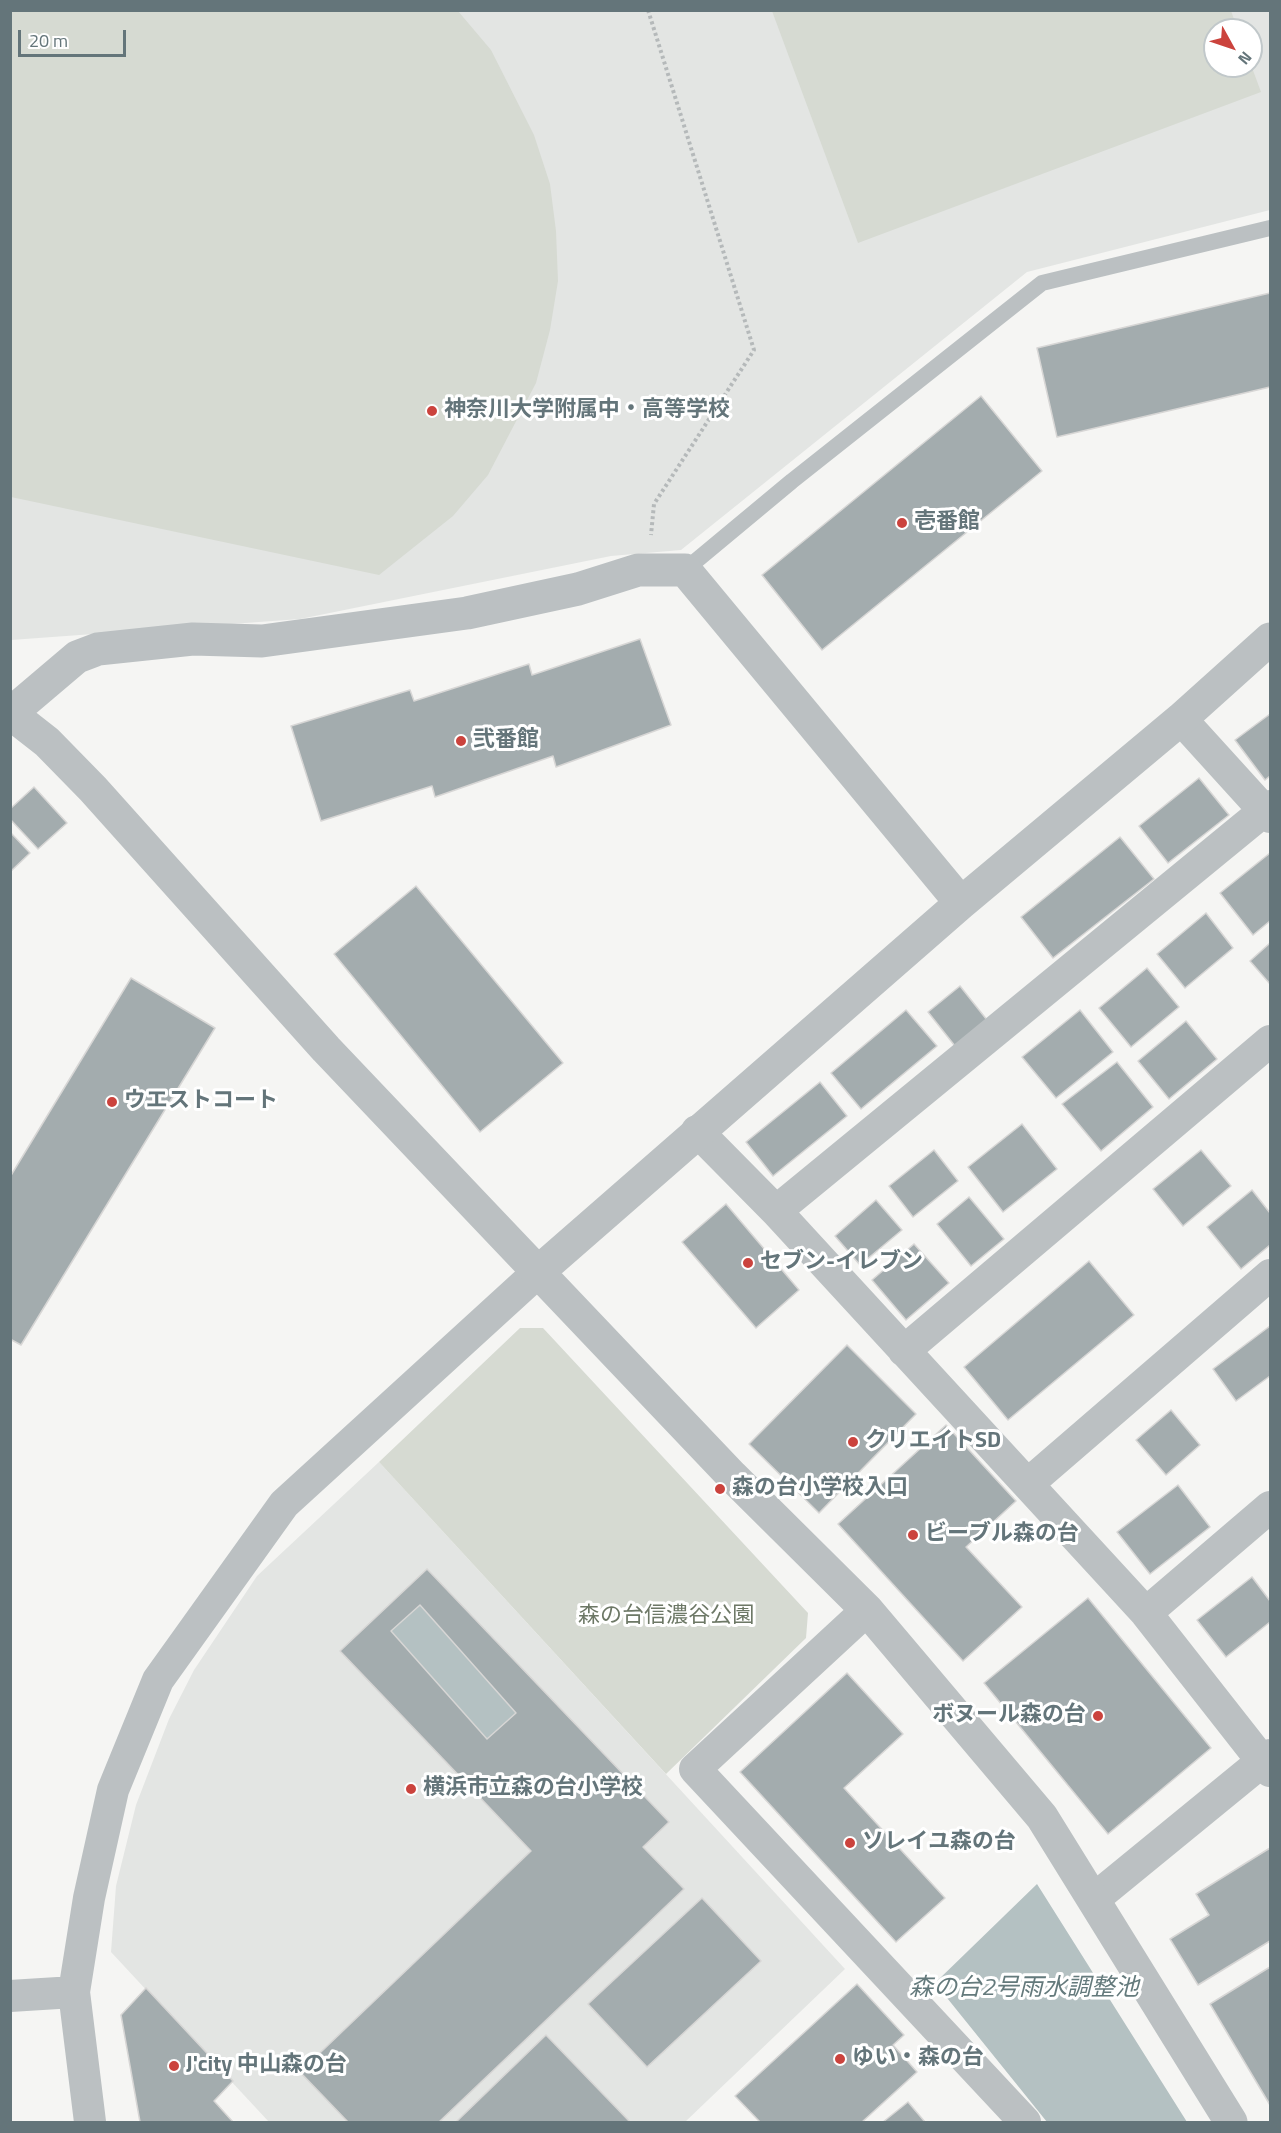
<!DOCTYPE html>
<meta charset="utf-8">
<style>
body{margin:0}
#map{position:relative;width:1281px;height:2133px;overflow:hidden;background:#f5f5f3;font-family:"Titillium Web",sans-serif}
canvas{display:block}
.frame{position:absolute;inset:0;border:12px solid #64757a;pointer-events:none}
.north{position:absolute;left:1203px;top:18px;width:60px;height:60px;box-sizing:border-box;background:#fff;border:2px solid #c1c8ca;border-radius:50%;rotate:130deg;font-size:16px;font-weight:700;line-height:24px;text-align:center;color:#64757a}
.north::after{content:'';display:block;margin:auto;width:21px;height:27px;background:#cb433d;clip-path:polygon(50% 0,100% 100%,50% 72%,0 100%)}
.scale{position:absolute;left:18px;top:30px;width:108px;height:27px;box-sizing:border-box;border:3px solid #64757a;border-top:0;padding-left:8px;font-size:18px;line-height:21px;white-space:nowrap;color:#64757a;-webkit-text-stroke:4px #fff;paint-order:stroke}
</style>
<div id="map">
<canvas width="1281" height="2133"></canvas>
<div class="frame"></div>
<div class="north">N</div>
<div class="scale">20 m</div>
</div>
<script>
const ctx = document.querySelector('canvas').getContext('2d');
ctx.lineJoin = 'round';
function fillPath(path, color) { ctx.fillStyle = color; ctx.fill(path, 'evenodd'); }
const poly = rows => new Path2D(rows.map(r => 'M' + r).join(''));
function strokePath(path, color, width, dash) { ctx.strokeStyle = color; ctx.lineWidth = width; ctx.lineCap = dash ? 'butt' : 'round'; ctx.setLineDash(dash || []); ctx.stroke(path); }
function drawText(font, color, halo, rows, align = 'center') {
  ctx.font = font + ' "Titillium Web","Noto Sans JP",sans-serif'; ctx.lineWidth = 6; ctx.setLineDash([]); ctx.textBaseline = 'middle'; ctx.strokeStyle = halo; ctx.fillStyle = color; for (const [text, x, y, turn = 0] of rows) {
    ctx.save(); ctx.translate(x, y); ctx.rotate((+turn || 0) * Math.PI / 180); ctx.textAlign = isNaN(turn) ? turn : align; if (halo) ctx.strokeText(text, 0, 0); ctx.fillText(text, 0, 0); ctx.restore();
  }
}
fillPath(poly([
 [11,11,1270,11,1270,210,1027,272,681,550,611,556,300,619,11,640],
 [1215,30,1251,30,1251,66,1215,66],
 [379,1462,845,1969,685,2122,269,2122,111,1952,116,1886,136,1805,169,1719,194,1670,257,1576]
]), '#e3e5e3');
fillPath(poly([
 [11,10,458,11,491,50,534,135,550,184,556,231,558,281,550,330,536,383,488,475,453,516,379,575,11,497],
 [772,11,1231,11,1238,30,1215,30,1215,66,1251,65,1261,92,858,243],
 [520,1328,543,1328,808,1613,806,1638,666,1774,379,1462]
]), '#d6dad2');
fillPath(poly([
 [420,1605,516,1713,487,1739,391,1631],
 [1037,1884,1187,2122,1047,2122,935,1983]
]), '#b4c1c2');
const building = poly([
 [1270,293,1270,387,1057,437,1037,348,1270,293],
 [981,396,1042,471,822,650,762,575,981,396],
 [640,639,671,725,556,767,553,756,435,797,432,786,321,821,291,726,410,690,414,701,529,664,532,675,640,639],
 [1270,714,1270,776,1265,780,1235,740,1270,714],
 [1199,778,1229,815,1168,863,1139,826,1199,778],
 [34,787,67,823,38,849,10,819,10,809,34,787],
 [10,832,30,853,10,872,10,832],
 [1120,837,1154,879,1053,958,1021,917,1120,837],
 [1270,853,1270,921,1253,935,1220,893,1270,853],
 [416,886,563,1063,480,1132,334,954,416,886],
 [1206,913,1233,948,1185,988,1157,954,1206,913],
 [1270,943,1270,984,1250,961,1270,943],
 [1147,968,1179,1007,1131,1047,1099,1008,1147,968],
 [131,978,215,1028,21,1345,10,1339,10,1177,131,978],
 [960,986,987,1020,955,1046,928,1012,960,986],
 [906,1010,937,1046,861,1109,831,1073,906,1010],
 [1080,1010,1113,1052,1056,1098,1022,1057,1080,1010],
 [1186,1021,1217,1059,1169,1099,1138,1061,1186,1021],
 [1117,1062,1153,1107,1101,1151,1062,1104,1117,1062],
 [820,1082,847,1116,773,1176,746,1142,820,1082],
 [1022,1124,1057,1169,1003,1212,968,1167,1022,1124],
 [934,1150,958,1181,913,1217,889,1186,934,1150],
 [1201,1150,1231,1186,1183,1226,1153,1189,1201,1150],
 [1252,1190,1270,1213,1270,1245,1241,1269,1207,1227,1252,1190],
 [969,1197,1004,1239,971,1266,937,1224,969,1197],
 [876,1200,902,1230,860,1265,835,1236,876,1200],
 [726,1204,799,1290,756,1328,682,1242,726,1204],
 [914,1244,949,1283,906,1320,872,1280,914,1244],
 [1089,1261,1134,1315,1008,1420,964,1367,1089,1261],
 [1270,1326,1270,1376,1236,1401,1213,1369,1270,1326],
 [847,1345,916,1414,819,1513,749,1444,847,1345],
 [1171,1410,1200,1445,1166,1475,1136,1440,1171,1410],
 [946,1425,1016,1501,966,1547,1022,1607,963,1661,838,1524,946,1425],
 [1178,1485,1210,1527,1150,1574,1117,1532,1178,1485],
 [427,1569,669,1822,643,1847,684,1889,439,2122,348,2122,300,2072,531,1851,340,1651,427,1569],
 [420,1605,516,1713,487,1739,391,1631,420,1605],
 [1252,1577,1270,1601,1270,1622,1226,1657,1197,1620,1252,1577],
 [1088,1598,1211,1748,1108,1834,984,1683,1088,1598],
 [847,1673,903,1734,844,1788,945,1898,896,1942,740,1772,847,1673],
 [1270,1848,1270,1941,1198,1985,1170,1939,1209,1915,1196,1894,1270,1848],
 [702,1898,761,1961,647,2067,588,2004,702,1898],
 [1270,1967,1270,2105,1210,2004,1270,1967],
 [857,1984,904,2035,893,2045,917,2072,862,2122,760,2122,735,2096,857,1984],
 [146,1988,233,2081,214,2101,233,2122,140,2122,121,2015,146,1988],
 [546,2035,630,2122,456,2122,546,2035],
 [908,2102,925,2122,883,2122,908,2102]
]);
fillPath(building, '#a3acae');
strokePath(building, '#d7d6d5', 1.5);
strokePath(poly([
 [648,10,754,350,654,504,651,535]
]), '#b5b9ba', 4, [3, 3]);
strokePath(poly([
 [685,570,792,481,1042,283,1270,228]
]), '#bbc0c2', 16);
strokePath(poly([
 [1181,719,1270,817],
 [697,1131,776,1211,1146,1613,1270,1771],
 [776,1211,1270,806],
 [904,1351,1270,1041],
 [1029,1483,1270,1275],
 [867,1610,695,1769,1025,2122],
 [1146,1613,1270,1507],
 [1094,1899,1270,1755],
 [10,1996,74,1992],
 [90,2122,74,1992,89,1898,113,1790,158,1680,284,1504,537,1273]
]), '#bbc0c2', 32);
strokePath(poly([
 [10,713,47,742,93,789,326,1049,732,1476,867,1610,1042,1817,1231,2122],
 [11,713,77,657,98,649,193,639,262,641,467,613,578,589,638,570,685,570,961,903],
 [537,1273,961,903,1181,719,1270,639]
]), '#bbc0c2', 33);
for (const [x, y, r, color] of [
 [432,411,6,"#cb433d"],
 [902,523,6,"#cb433d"],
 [461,741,6,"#cb433d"],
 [112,1102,6,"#cb433d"],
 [748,1263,6,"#cb433d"],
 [853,1442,6,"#cb433d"],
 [720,1489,6,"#cb433d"],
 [913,1535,6,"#cb433d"],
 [1098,1716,6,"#cb433d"],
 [411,1789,6,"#cb433d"],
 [850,1843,6,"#cb433d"],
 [840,2059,6,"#cb433d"],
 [174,2066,6,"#cb433d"]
]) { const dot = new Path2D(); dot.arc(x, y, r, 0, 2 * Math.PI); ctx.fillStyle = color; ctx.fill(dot); strokePath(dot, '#fff', 2); }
drawText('bold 22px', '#64757a', '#fff', [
 ["神奈川大学附属中・高等学校",444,411],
 ["壱番館",914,523],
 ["弐番館",473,741],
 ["ウエストコート",124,1102],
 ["セブン-イレブン",760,1263],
 ["クリエイトSD",865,1442],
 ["森の台小学校入口",732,1489],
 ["ビーブル森の台",925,1535],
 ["ボヌール森の台",1086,1716,"right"],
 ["横浜市立森の台小学校",423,1789],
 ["ソレイユ森の台",862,1843],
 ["ゆい・森の台",852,2059],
 ["J'city 中山森の台",186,2066]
], 'left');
drawText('22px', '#6d7866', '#fff', [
 ["森の台信濃谷公園",666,1617]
]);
drawText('italic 24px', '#647a7c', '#fff', [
 ["森の台2号雨水調整池",1024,1989]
]);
</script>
